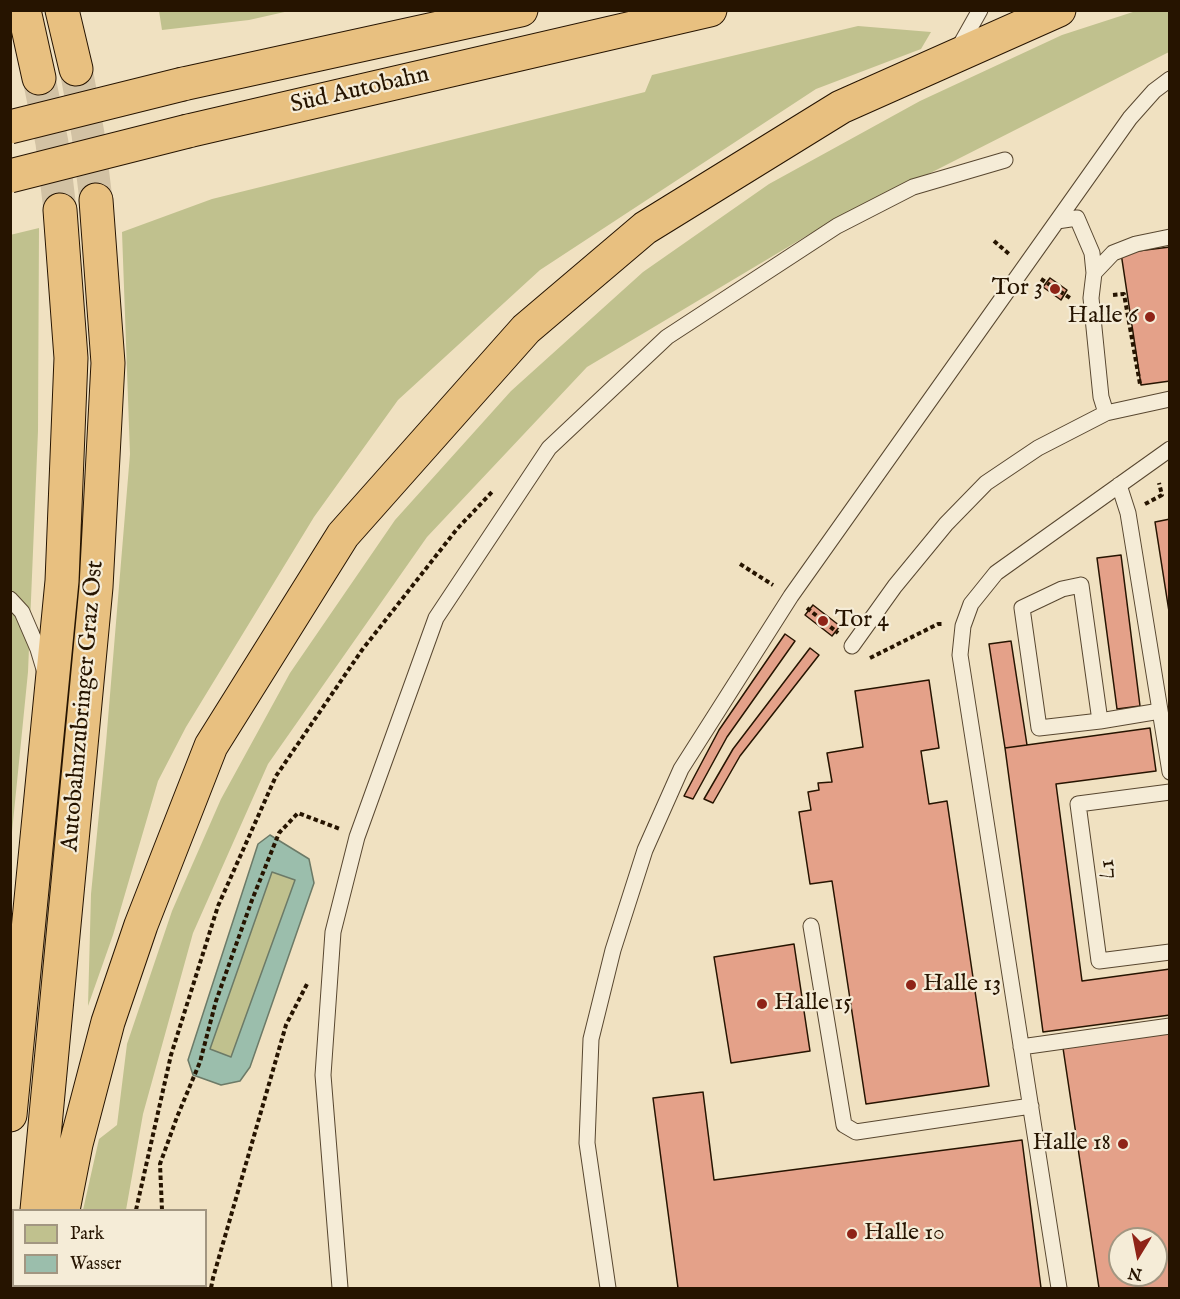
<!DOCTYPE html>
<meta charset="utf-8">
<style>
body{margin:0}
#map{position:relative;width:1180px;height:1299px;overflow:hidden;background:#f0e1c1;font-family:"IM FELL English",serif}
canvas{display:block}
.frame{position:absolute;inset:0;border:12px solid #261400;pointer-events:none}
.legend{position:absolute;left:12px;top:1209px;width:195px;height:78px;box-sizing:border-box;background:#f5ecd7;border:2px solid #a29681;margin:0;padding:8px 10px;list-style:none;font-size:18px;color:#261400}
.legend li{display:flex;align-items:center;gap:12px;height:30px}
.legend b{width:30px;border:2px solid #a29681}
.north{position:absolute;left:1108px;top:1227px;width:60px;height:60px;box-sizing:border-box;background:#f5ecd7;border:2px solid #a29681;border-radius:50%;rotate:190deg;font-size:16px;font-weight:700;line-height:24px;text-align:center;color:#261400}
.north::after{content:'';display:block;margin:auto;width:21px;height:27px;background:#8f2418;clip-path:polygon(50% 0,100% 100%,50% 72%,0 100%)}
</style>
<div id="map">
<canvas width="1180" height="1299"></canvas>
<div class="frame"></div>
<ul class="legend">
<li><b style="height:16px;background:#c0c18e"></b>Park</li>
<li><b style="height:16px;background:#9bbeac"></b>Wasser</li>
</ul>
<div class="north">N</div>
</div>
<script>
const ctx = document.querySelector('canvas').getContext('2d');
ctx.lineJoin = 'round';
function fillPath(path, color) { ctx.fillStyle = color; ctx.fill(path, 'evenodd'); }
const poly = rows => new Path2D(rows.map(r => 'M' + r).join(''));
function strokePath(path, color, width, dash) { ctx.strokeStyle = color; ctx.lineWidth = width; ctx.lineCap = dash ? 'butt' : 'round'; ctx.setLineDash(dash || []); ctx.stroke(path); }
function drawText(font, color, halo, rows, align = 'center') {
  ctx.font = font + ' "IM FELL English",serif'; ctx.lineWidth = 4.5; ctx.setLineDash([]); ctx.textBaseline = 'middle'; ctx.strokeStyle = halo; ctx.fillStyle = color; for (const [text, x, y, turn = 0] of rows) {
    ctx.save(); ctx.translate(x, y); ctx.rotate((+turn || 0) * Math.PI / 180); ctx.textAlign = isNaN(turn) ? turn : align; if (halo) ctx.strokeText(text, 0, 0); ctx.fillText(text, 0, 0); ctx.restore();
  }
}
fillPath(poly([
 [159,11,159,10,289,11,249,20,162,30],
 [1136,11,1169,11,1169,52,808,235,587,367,427,537,268,764,193,933,143,1114,126,1210,83,1210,99,1139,117,1125,127,1044,172,911,221,799,290,673,395,520,511,391,643,272,769,184,920,101,1062,35],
 [858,26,931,32,921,49,816,89,540,270,398,400,314,517,186,727,158,781,113,935,88,1006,91,894,106,743,130,454,122,232,212,199,645,92,652,75],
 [39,228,38,431,28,672,11,842,10,235],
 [272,872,295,880,232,1057,209,1049]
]), '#c0c18e');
const water = poly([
 [270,835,309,859,314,883,250,1067,240,1081,221,1085,193,1075,188,1060,258,844,270,835],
 [272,872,295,880,231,1057,210,1049,272,872]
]);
fillPath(water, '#9bbeac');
strokePath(water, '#6c7a67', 1.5);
const building = poly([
 [1170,247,1170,381,1141,385,1121,253,1170,247],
 [1050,278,1067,290,1061,300,1043,287,1050,278],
 [1170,519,1170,618,1155,522,1170,519],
 [1121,555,1140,706,1117,709,1097,558,1121,555],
 [813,605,840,626,832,636,805,615,813,605],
 [785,634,795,641,727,737,693,799,684,796,719,730,785,634],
 [1011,641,1027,745,1005,748,989,644,1011,641],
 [810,648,819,655,740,756,713,803,704,799,733,749,810,648],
 [929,680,939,748,921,751,929,804,947,801,989,1086,866,1104,832,881,810,884,799,812,811,810,808,792,819,790,818,783,832,782,827,753,863,747,855,691,929,680],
 [1150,728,1156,771,1056,784,1082,981,1170,969,1170,1015,1043,1032,1005,748,1150,728],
 [794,944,810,1051,731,1063,714,957,794,944],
 [1170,1033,1170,1288,1099,1288,1063,1048,1170,1033],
 [1120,1239,1156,1239,1156,1275,1120,1275,1120,1239],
 [703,1092,714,1180,1022,1140,1041,1288,678,1288,653,1098,703,1092]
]);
fillPath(building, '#e4a189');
strokePath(building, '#261400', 1.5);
strokePath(poly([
 [76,69,88,134,96,200],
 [39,78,52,143,60,210]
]), '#d2c2a4', 33, [33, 16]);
const lane = poly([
 [958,49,980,10],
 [1057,221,1077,218,1092,253,1094,273,1091,298,1101,397,1106,413],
 [1094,273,1113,253,1136,244,1170,237],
 [1119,485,1128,513,1170,772],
 [10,599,22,612,38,649,44,669],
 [852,646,895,586,946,524,986,483,1038,448,1106,413,1170,399],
 [1100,721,1081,585,1062,589,1022,608,1039,728,1100,721,1160,711],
 [1170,792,1078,804,1099,961,1170,952],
 [811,926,844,1125,856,1132,1031,1106],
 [1021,1047,1170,1026],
 [340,1288,323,1075,333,932,357,837,436,618,549,448,667,337,837,226,913,187,1005,160],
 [608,1288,587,1143,591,1039,613,950,645,850,681,769,791,596,1057,221,1130,118,1154,91,1170,79],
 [1059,1288,960,655,963,626,971,604,996,573,1170,449]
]);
const highway = poly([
 [24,10,39,78],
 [62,10,76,69],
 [183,84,521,10],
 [188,131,710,10],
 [10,1115,62,581,71,358,60,210],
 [37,1210,96,587,108,363,96,200],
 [63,1210,76,1144,108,1022,141,925,211,746,343,535,526,329,645,228,841,107,1059,10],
 [46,1288,47,1286]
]);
strokePath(lane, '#584730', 17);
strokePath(highway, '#261400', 35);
strokePath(poly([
 [994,241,1009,254],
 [1041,279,1070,298],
 [1113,295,1124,294,1140,384],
 [1145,504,1162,495,1159,483],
 [740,564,773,585],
 [807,608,838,633],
 [870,658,938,624,944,624],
 [136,1210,171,1055,218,906,276,776,362,650,457,529,492,492],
 [162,1210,160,1164,177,1117,200,1062,216,1001,252,900,279,833,298,813,340,829],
 [169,1286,169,1288],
 [125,1288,126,1286],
 [211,1288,213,1278,286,1025,307,984]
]), '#261400', 4, [4.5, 3]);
strokePath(lane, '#f5ecd7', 15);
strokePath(highway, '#e8c080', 33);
const highwayBridge = poly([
 [10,127,183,84],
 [10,176,188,131]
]);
strokePath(highwayBridge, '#261400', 35, []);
strokePath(highwayBridge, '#e8c080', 33);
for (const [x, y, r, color] of [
 [1055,289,6,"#8f2418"],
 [1150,317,6,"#8f2418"],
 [823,621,6,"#8f2418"],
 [911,985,6,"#8f2418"],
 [762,1004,6,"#8f2418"],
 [1123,1144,6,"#8f2418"],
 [852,1234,6,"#8f2418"]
]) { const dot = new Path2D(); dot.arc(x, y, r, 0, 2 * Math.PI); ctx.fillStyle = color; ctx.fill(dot); strokePath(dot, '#f5ecd7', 2); }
drawText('24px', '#261400', '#f5ecd7', [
 ["Süd Autobahn",360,91,-13],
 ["Autobahnzubringer Graz Ost",84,706,-85],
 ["17",1109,869,82]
]);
drawText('24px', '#261400', '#f5ecd7', [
 ["Tor 3",1043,289,"right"],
 ["Halle 6",1138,317,"right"],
 ["Tor 4",835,621],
 ["Halle 13",923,985],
 ["Halle 15",774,1004],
 ["Halle 18",1111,1144,"right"],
 ["Halle 10",864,1234]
], 'left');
</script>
